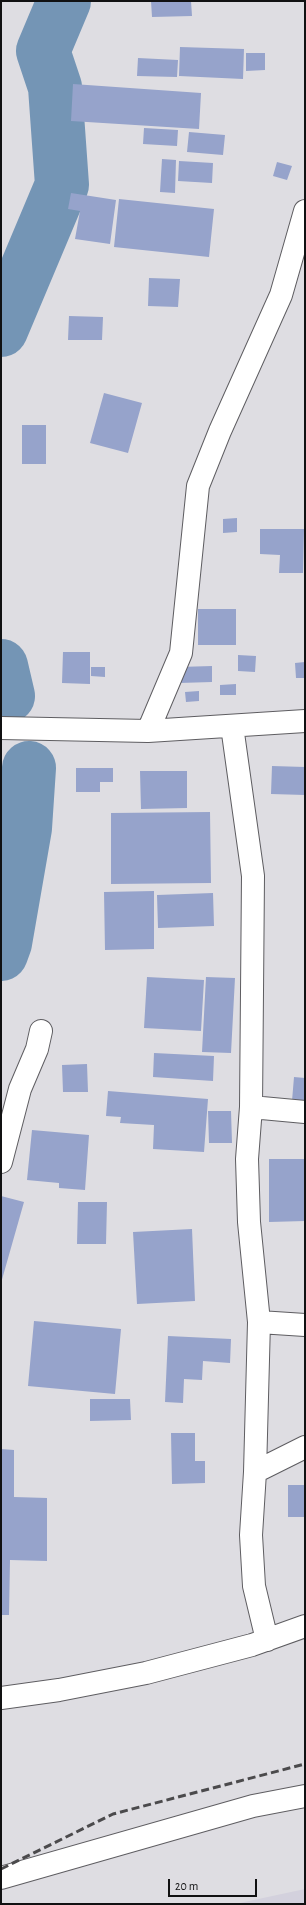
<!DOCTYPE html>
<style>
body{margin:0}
#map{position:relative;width:306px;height:1905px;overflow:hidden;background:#dedde2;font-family:"Alegreya Sans",sans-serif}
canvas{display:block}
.frame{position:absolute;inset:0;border:2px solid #111112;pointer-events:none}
.scale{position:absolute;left:168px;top:1879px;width:89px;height:18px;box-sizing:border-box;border:2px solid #111112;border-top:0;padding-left:5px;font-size:12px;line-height:14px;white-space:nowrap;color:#111112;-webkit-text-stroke:3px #dedde2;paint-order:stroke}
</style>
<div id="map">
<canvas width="306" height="1905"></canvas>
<div class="frame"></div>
<div class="scale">20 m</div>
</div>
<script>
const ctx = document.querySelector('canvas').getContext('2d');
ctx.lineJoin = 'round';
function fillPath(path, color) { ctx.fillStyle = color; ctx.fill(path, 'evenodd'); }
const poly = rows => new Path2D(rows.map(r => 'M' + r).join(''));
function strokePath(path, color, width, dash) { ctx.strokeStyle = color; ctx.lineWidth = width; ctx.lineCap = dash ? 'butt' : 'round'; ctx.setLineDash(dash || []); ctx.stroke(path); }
fillPath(poly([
 [305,1889,305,1904,235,1904]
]), '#d3d1dd');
strokePath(poly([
 [1,330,62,185,55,87,43,51,64,1],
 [1,666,8,696],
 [1,954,5,943,25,828,29,768]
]), '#7495b5', 54);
fillPath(poly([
 [151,1,191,1,192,16,152,17],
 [180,47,244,49,243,79,179,76],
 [246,53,265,53,265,70,246,71],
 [138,58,178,60,177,77,137,76],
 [73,84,201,93,199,129,71,121],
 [144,128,178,130,177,146,143,144],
 [189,132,225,135,223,155,187,152],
 [162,159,176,160,175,193,160,192],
 [179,161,213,163,212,183,178,181],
 [277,162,292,166,287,180,273,176],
 [71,193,116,200,110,244,75,239,80,211,68,209],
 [119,199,214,209,209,257,114,247],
 [149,278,180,279,178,307,148,306],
 [69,316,103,317,102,340,68,340],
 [104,393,142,403,128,453,90,443],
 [22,425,46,425,46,464,22,464],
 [237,518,237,532,223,533,223,519],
 [260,529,304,529,303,573,279,573,280,555,260,554],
 [198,609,236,609,236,645,198,645],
 [63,652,90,652,90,684,62,683],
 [238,655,256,656,255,672,238,671],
 [305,662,305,678,296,678,295,663],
 [212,666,212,682,179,683,179,667],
 [91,667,105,667,105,677,91,676],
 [236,684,236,695,220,695,220,685],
 [199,691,199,701,186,702,185,692],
 [272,766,305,767,305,795,271,794],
 [76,768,113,768,113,782,100,782,100,792,76,792],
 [140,771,187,771,187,808,141,809],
 [210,812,211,883,111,884,111,813],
 [154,891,154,949,105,950,104,892],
 [213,893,214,926,158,928,157,895],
 [147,977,204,980,201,1031,144,1028],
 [206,977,235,978,231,1053,202,1052],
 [154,1053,214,1056,213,1081,153,1077],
 [87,1064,88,1092,63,1092,62,1065],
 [294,1077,305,1078,305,1102,292,1101],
 [108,1091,208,1099,204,1152,153,1149,154,1125,120,1123,121,1117,106,1116],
 [208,1111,231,1111,232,1143,209,1143],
 [32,1130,89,1135,85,1190,59,1188,59,1183,27,1180],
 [269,1159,305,1159,305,1221,269,1222],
 [1,1196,24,1202,1,1283],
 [78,1202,107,1202,106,1244,77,1244],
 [192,1229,195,1301,137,1304,133,1232],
 [34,1321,121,1329,115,1394,28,1386],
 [168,1336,231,1339,230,1363,203,1361,202,1380,184,1379,183,1403,165,1402],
 [90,1399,130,1399,131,1420,90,1421],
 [171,1433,195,1433,195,1461,205,1461,205,1483,172,1484],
 [1,1449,14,1450,14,1497,47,1498,47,1561,10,1560,9,1615,1,1615],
 [288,1485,305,1485,305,1517,288,1517]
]), '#96a3cb');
const street = poly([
 [232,726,253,876,251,1107,247,1159,249,1222,259,1322,255,1472,251,1535,254,1586,267,1640],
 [1,728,148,731,305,721],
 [148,731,181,653,198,486,220,431,281,295,305,211],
 [251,1107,305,1112],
 [1,1162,20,1089,37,1049,41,1031],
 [259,1322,305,1325],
 [255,1472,305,1447],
 [1,1698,59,1690,146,1673,252,1645,305,1626],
 [1,1878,253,1806,305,1796]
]);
strokePath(street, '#5e5d61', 24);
strokePath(street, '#fff', 22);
strokePath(poly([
 [1,1869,113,1814,305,1764]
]), '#4b4a4c', 3, [8, 4]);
</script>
